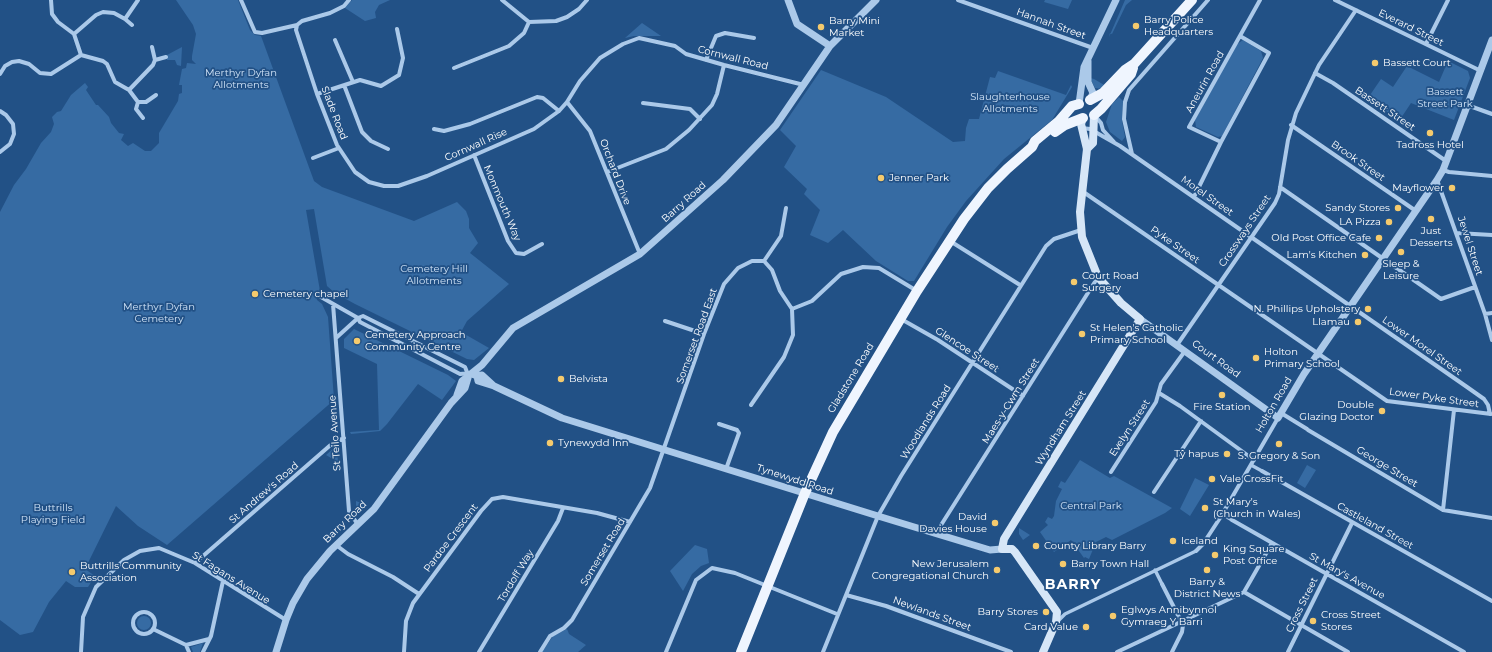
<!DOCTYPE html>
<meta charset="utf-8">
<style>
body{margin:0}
canvas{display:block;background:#225186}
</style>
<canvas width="1492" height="652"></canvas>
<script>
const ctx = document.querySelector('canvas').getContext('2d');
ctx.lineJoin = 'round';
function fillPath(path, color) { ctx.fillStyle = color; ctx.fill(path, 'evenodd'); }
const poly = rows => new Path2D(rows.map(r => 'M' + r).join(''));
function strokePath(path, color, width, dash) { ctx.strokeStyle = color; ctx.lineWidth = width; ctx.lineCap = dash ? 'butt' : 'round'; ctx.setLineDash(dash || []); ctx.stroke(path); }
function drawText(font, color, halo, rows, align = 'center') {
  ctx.font = font + ' Montserrat,sans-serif'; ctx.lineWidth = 3.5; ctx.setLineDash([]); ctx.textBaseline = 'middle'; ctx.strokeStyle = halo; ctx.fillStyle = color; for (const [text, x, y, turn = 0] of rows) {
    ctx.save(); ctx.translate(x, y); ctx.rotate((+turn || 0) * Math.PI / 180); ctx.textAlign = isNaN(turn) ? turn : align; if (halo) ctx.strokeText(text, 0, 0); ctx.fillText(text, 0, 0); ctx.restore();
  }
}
fillPath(poly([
 [176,0,238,0,250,30,255,35,261,36,314,181,322,187,414,221,457,202,466,211,469,219,469,228,478,243,470,253,509,284,467,321,461,332,489,348,474,360,467,359,355,304,335,293,327,286,314,209,306,210,320,291,316,293,317,300,322,304,328,317,334,400,167,545,138,526,116,506,85,569,95,576,88,587,75,587,66,581,49,602,33,632,20,635,0,620,0,212,14,185,26,169,41,143,51,132,54,124,52,117,57,112,61,111,71,95,85,83,88,87,86,90,96,105,98,105,109,117,111,123,119,133,124,134,121,140,128,146,133,143,145,151,151,151,159,143,159,133,178,101,179,94,182,93,182,85,179,85,182,69,186,68,187,63,196,64,192,60,192,56,196,34,193,25],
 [352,0,390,0,379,5,375,12,376,18,365,21,345,8],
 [1045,0,1072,0,1068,9,1044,2],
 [1125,0,1132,0,1126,5,1112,34,1110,33,1109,37],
 [642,23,661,36,634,36,625,38],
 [1243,40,1261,51,1263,58,1222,136,1218,137,1196,127,1195,120,1236,45],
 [182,47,181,66,177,65,175,60,167,60,167,55],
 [1448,61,1468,71,1470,78,1454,120,1411,103,1399,121,1369,101,1368,98,1381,79,1393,87,1407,66,1439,82],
 [821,70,886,97,953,142,965,141,966,128,969,119,979,119,990,77,995,78,998,71,1066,95,1071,85,1072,87,1052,120,1004,159,966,201,947,227,914,281,908,281,876,261,843,230,828,243,810,235,820,210,804,194,807,189,784,167,796,146,780,130],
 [1090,78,1094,79,1106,86,1102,89,1095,88],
 [1119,97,1123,101,1122,121,1125,137,1122,141,1110,132,1106,122,1112,104],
 [354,329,448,375,456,381,442,400,418,384,387,424,380,431,351,434,350,432,379,430,377,364,344,348,344,339],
 [334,448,337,449,338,462,326,455],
 [1080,460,1110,478,1114,476,1172,508,1165,513,1112,540,1106,537,1096,542,1089,559,1085,557,1084,558,1071,540,1054,552,1040,532,1048,525,1045,522,1048,517,1052,519,1054,516,1056,501,1062,489,1058,487,1061,481,1065,483],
 [1307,465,1316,470,1305,488,1297,483],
 [1195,478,1209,485,1190,516,1180,509],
 [356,501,366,505,361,511,356,511],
 [1019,528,1030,535,1023,540,1019,534],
 [695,545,707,549,709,563,701,566,692,574,683,591,670,571],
 '137 623a7 7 0 1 1 14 0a7 7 0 1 1-14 0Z',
 [567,629,569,634,586,645,578,652,542,652,553,636],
 [203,643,200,652,193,652,191,647]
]), '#366ba3');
strokePath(poly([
 [1251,465,1262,471],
 [1222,514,1232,520],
 [1155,570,1162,584],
 [1058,621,1065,614,1196,551]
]), '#abc9e9', 3.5);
strokePath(poly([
 [241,0,255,32,262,33,297,25,302,21,330,13,344,6,349,0],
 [502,0,529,22],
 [958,0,1093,48],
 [1335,0,1481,71],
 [125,19,138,0],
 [529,22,556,21,567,17,579,9,587,0],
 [297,25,296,30,317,94,337,145,355,172,369,182,384,186,398,186,427,176,534,129,559,111,567,102,580,81,600,58,623,44,639,38,675,46,686,54,724,65,804,85],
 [74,34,96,15,103,12,114,13,125,19,132,25],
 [335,40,353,82],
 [1426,44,1448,0],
 [81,55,103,61,107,64,115,82,129,90,138,102,136,109,143,118],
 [155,60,166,57],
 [706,60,716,36,725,33,754,38],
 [454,68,509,46,524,33,529,22],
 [1315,73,1333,83,1446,161],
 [0,74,5,66,12,62,19,61,29,64,40,73,51,74,81,55,74,34,58,22,52,14,51,0],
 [344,85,362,132,371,141,388,149],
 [129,90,153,65,155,60,152,47],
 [317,94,360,80,381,86,399,75,403,58,397,29],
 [138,102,146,102,156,95],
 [567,102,590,131,640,254],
 [643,103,690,109,700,119],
 [1467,105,1492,114],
 [0,111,6,115,13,124,14,134,10,144,0,152],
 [1095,116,1101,123,1103,130,1114,142],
 [1291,125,1416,211],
 [1082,128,1090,129,1120,146,1467,387,1484,399,1488,405,1490,414],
 [434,129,444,131,470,124,537,97,543,98,559,111],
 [1221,142,1189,127,1260,0],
 [1132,154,1124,119,1125,102,1129,90,1208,0],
 [474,155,508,241,516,253,524,254,542,244],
 [313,158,339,148],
 [1443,170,1449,172,1492,176],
 [607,172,666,149,689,130,712,105,717,94,724,65],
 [1437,180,1485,314,1492,340],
 [1280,187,1441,299,1475,287],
 [1082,191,1387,401,1491,414],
 [1194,197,1221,142,1269,53,1240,36],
 [1457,233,1492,235],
 [950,241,1020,285],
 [764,261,772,270,780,291,792,309],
 [321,297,358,318,360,322,460,374,471,373],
 [333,304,349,511,358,525],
 [1485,314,1492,313],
 [358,318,363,316,465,367,467,372],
 [901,319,938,340,1023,396],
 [665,321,704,334],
 [336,338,358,318],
 [1177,345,1275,203,1279,194,1288,140,1296,113,1319,65,1356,10],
 [1159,393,1180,406,1254,460],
 [751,405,784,357,793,335,792,309,812,301,841,274,863,267,879,268,917,291],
 [1281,413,1307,429],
 [719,424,737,430,739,433,726,469],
 [1308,430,1443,510,1492,518],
 [1262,471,1492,601],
 [1111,472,1156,402,1161,384,1185,351],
 [1154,492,1201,421],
 [1443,510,1454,410],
 [1232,520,1464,652],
 [936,533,1098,277],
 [336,545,348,554,393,577,419,594],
 [1196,551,1203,544,1220,518,1278,418],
 [195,563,334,442,344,438],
 [1162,584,1183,625,1182,632,1172,652],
 [1244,592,1348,652],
 [846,595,886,606,1011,652],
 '133 623a11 11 0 1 1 22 0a11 11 0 1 1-22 0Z',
 [153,629,186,645,189,652],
 [186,645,209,639],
 [81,652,83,617,96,587,124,560,140,551,159,548,195,563,286,620],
 [203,652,211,636,223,581],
 [404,652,406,621,413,603,481,511,492,499,503,497,597,513,630,522],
 [479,652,558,521,563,508],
 [540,652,550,636,564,628,572,620,650,488,704,334,724,284,738,268,752,261,764,261,781,236,786,208],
 [666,652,696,580,712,568,735,573,837,614],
 [823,652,878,516,901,476,1046,246,1054,239,1081,230],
 [1117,652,1244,592,1272,543],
 [1288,652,1352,523]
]), '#abc9e9', 4);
strokePath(poly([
 [788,0,797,24,830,46],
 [1088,61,1088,82,1093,93,1090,100],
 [1079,104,1084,67,1116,0],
 [1140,319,1278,418,1304,374,1437,180,1443,170,1492,40],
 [472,374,477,376,478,381,494,386,562,418,878,516,990,550,1002,549],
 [477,376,482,375,494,386],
 [457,395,462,381,482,365,513,328,640,254,723,180,776,125,830,46,876,0],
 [276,652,286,620,293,603,307,579,330,551,374,509,451,403,465,388,468,378]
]), '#abc9e9', 7);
strokePath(poly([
 [1087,149,1093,143,1094,115],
 [1043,652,1056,622,1057,612,1015,552,1012,549,1002,549,1004,539,1140,319,1121,303,1098,277,1082,237,1080,212,1087,149,1081,124,1083,118]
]), '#d6e6f7', 8);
strokePath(poly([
 [1090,100,1103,93,1125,70,1134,64,1192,0],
 [1094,115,1101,109,1131,74,1133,68],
 [1055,132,1065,125,1083,118],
 [741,652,805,493,833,432,917,291,964,219,988,188,1007,169,1032,147,1035,141,1059,121,1072,106,1079,104]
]), '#eff5fe', 10);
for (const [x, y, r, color] of [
 [1136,26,4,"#f5ca6d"],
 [821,27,4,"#f5ca6d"],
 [1375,63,4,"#f5ca6d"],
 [1430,133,4,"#f5ca6d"],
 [881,178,4,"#f5ca6d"],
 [1452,188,4,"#f5ca6d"],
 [1398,208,4,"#f5ca6d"],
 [1431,219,4,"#f5ca6d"],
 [1389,222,4,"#f5ca6d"],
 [1379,238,4,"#f5ca6d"],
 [1401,252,4,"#f5ca6d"],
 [1365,255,4,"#f5ca6d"],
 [1074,282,4,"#f5ca6d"],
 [255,294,4,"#f5ca6d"],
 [1368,309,4,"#f5ca6d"],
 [1358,322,4,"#f5ca6d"],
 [1082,334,4,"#f5ca6d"],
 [357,341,4,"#f5ca6d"],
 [1256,358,4,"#f5ca6d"],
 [561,379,4,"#f5ca6d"],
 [1222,395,4,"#f5ca6d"],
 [1382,411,4,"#f5ca6d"],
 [550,443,4,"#f5ca6d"],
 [1279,444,4,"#f5ca6d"],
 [1227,454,4,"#f5ca6d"],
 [1212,479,4,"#f5ca6d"],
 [1205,508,4,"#f5ca6d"],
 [995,523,4,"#f5ca6d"],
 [1173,541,4,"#f5ca6d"],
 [1036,546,4,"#f5ca6d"],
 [1215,555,4,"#f5ca6d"],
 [1063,564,4,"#f5ca6d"],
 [997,570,4,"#f5ca6d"],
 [1207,570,4,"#f5ca6d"],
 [72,572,4,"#f5ca6d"],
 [1046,612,4,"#f5ca6d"],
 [1113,616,4,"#f5ca6d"],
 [1313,621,4,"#f5ca6d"],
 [1086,627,4,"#f5ca6d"]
]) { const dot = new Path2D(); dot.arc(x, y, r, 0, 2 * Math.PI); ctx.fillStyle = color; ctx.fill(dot); strokePath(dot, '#225186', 1.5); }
drawText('10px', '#fff', '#225186', [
 ["Barry Police",1144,20],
 ["Headquarters",1144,32],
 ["Barry Mini",829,21],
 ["Market",829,33],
 ["Bassett Court",1383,63],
 ["Tadross Hotel",1430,145,"center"],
 ["Jenner Park",889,178],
 ["Mayflower",1444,188,"right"],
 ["Sandy Stores",1390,208,"right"],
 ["LA Pizza",1381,222,"right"],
 ["Just",1431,231,"center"],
 ["Desserts",1431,243,"center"],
 ["Old Post Office Cafe",1371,238,"right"],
 ["Lam's Kitchen",1357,255,"right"],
 ["Sleep &",1401,264,"center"],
 ["Leisure",1401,276,"center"],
 ["Court Road",1082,276],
 ["Surgery",1082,288],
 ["Cemetery chapel",263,294],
 ["N. Phillips Upholstery",1360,309,"right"],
 ["Llamau",1350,322,"right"],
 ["St Helen's Catholic",1090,328],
 ["Primary School",1090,340],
 ["Cemetery Approach",365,335],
 ["Community Centre",365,347],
 ["Holton",1264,352],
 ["Primary School",1264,364],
 ["Belvista",569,379],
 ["Double",1374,405,"right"],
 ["Glazing Doctor",1374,417,"right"],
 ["Fire Station",1222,407,"center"],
 ["Tynewydd Inn",558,443],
 ["Tŷ hapus",1219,454,"right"],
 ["S. Gregory & Son",1279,456,"center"],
 ["Vale CrossFit",1220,479],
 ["St Mary's",1213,502],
 ["(Church in Wales)",1213,514],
 ["David",987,517,"right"],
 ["Davies House",987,529,"right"],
 ["Iceland",1181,541],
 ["County Library Barry",1044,546],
 ["King Square",1223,549],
 ["Post Office",1223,561],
 ["New Jerusalem",989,564,"right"],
 ["Congregational Church",989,576,"right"],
 ["Barry Town Hall",1071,564],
 ["Buttrills Community",80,566],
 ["Association",80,578],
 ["Barry &",1207,582,"center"],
 ["District News",1207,594,"center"],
 ["Eglwys Annibynnol",1121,610],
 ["Gymraeg Y Barri",1121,622],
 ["Barry Stores",1038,612,"right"],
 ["Cross Street",1321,615],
 ["Stores",1321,627],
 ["Card Value",1078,627,"right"]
], 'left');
drawText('10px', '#fff', '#225186', [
 ["Hannah Street",1051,24,20],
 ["Everard Street",1411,28,26],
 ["Cornwall Road",733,58,14],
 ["Aneurin Road",1205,82,-61],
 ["Bassett Street",1385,109,34],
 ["Slade Road",334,113,69],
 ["Cornwall Rise",476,145,-24],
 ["Brook Street",1358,161,35],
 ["Orchard Drive",615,172,69],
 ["Morel Street",1207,196,35],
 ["Barry Road",684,202,-42],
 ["Monmouth Way",502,203,67],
 ["Crossways Street",1245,231,-56],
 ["Pyke Street",1175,245,35],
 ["Jewel Street",1470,246,72],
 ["Somerset Road East",697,336,-70],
 ["Lower Morel Street",1422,346,35],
 ["Glencoe Street",967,350,33],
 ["Court Road",1216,359,36],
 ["Gladstone Road",851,378,-59],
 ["Lower Pyke Street",1434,398,8],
 ["Maes-y-Cwm Street",1011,401,-58],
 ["Holton Road",1274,405,-60],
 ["Woodlands Road",926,422,-58],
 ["Wyndham Street",1061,428,-58],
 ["Evelyn Street",1130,428,-57],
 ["St Teilo Avenue",335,433,-94],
 ["George Street",1387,467,31],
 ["Tynewydd Road",795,480,18],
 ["St Andrew's Road",264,493,-41],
 ["Barry Road",345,522,-44],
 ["Castleland Street",1375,526,29],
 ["Pardoe Crescent",451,538,-53],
 ["Somerset Road",603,552,-59],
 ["Tordoff Way",516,576,-59],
 ["St Mary's Avenue",1347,576,29],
 ["St Fagans Avenue",231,578,32],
 ["Cross Street",1302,605,-64],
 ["Newlands Street",932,614,20]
]);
drawText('10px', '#d0e3f7', '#225186', [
 ["Merthyr Dyfan",241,73],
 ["Allotments",241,85],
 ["Bassett",1445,92],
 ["Street Park",1445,104],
 ["Slaughterhouse",1010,97],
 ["Allotments",1010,109],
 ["Cemetery Hill",434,269],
 ["Allotments",434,281],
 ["Merthyr Dyfan",159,307],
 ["Cemetery",159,319],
 ["Central Park",1091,506],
 ["Buttrills",53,508],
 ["Playing Field",53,520]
]);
ctx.letterSpacing = '1px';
drawText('bold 14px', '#fff', '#225186', [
 ["BARRY",1073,585]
]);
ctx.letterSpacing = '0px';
</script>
